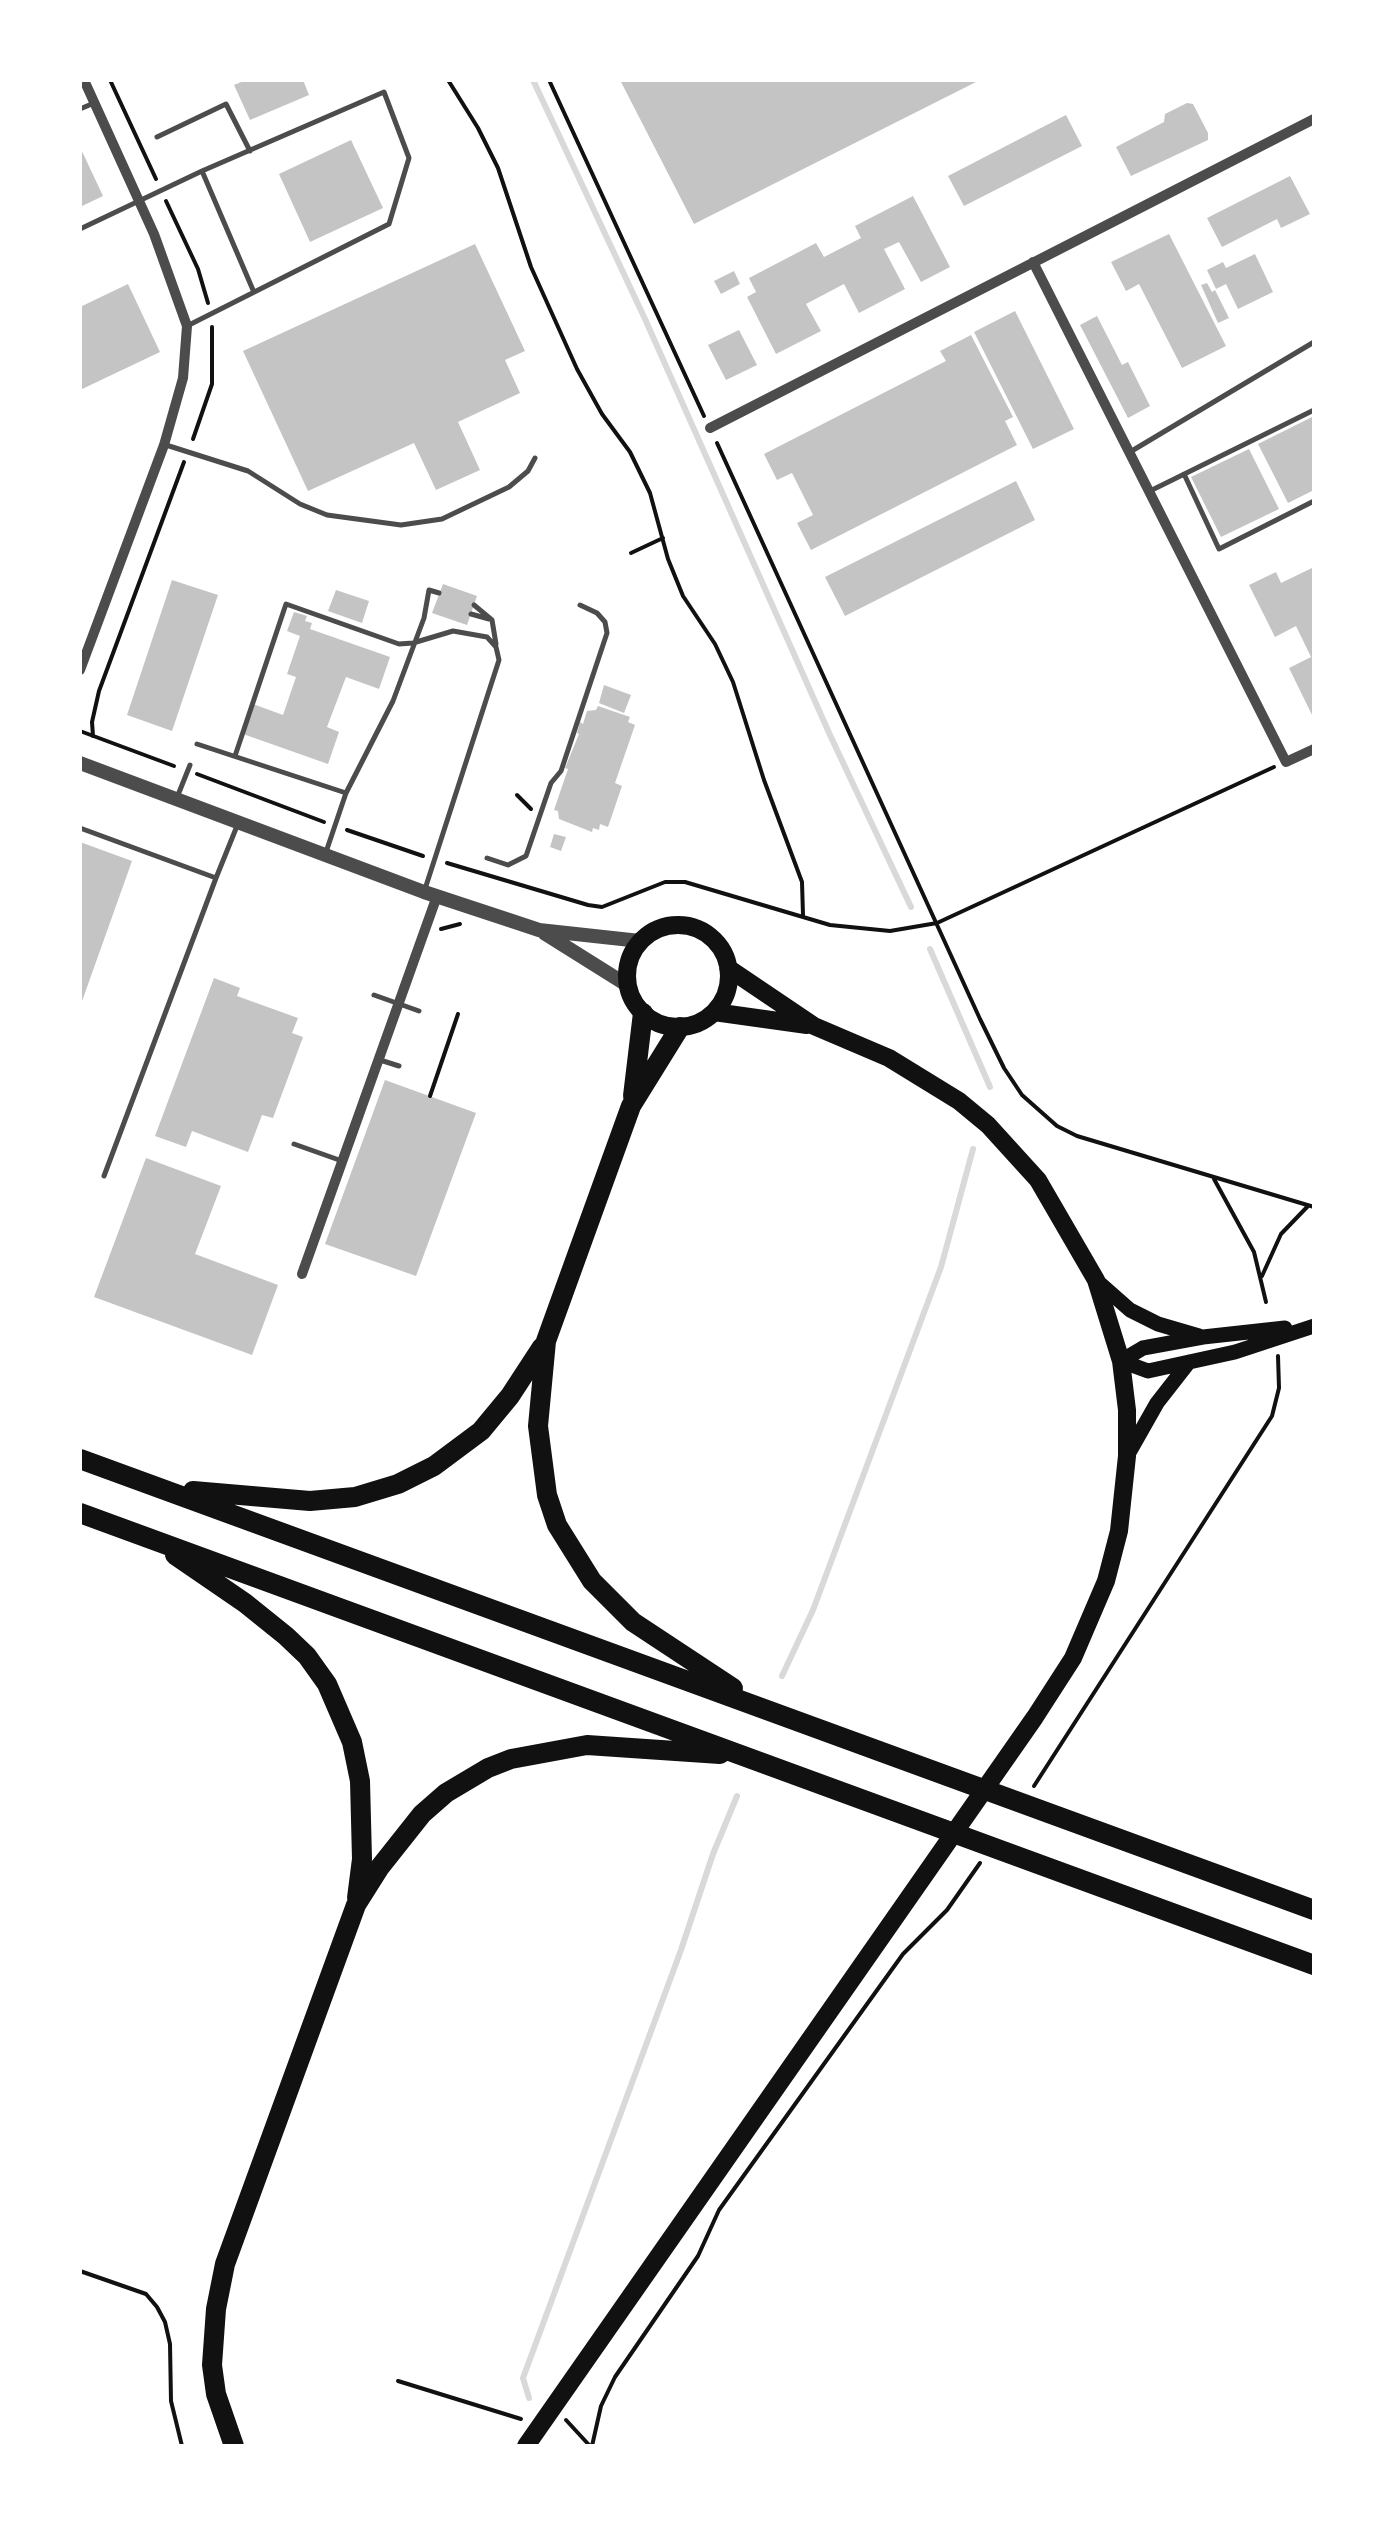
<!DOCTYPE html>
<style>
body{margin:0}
#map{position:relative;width:1394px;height:2526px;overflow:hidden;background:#fff;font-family:"Space Grotesk",sans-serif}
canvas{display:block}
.frame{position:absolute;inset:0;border:82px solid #fff;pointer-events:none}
</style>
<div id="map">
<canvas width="1394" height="2526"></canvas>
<div class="frame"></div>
</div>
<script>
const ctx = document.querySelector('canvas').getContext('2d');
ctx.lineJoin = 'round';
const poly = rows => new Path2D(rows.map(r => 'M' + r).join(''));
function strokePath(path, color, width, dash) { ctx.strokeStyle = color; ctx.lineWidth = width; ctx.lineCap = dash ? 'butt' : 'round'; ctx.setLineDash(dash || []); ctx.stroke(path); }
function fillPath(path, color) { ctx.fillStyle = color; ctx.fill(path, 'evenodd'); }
strokePath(poly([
 [533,80,645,319,830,735,911,907],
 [930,949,990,1087],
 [782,1676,813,1610,941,1267,973,1149],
 [529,2398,523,2378,681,1950,713,1854,737,1796]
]), '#d9d9d9', 6);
fillPath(poly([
 [246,80,303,80,309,95,250,120,234,85],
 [620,80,980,80,694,224],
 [1187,103,1193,104,1208,133,1208,140,1131,176,1116,147,1164,122,1165,114],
 [1066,115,1082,146,964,206,948,176],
 [351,140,383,208,310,242,279,174],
 [80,147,103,196,80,207],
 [1290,176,1310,214,1281,228,1277,219,1222,247,1207,218],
 [913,196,950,267,921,282,899,242,884,249,905,289,859,313,844,284,806,304,821,331,776,354,747,297,756,292,749,278,816,243,824,257,861,238,855,226],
 [1169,234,1226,346,1182,368,1139,284,1126,291,1111,262],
 [475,244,525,351,505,360,520,393,458,422,480,470,436,490,414,443,308,491,243,351],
 [1255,254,1273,292,1238,309,1226,284,1216,289,1207,270,1223,262,1226,268],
 [734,271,740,284,721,294,714,281],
 [1207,283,1212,292,1215,290,1229,318,1218,323,1201,285],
 [128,284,160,352,80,390,80,307],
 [1015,311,1074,429,1033,449,974,332],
 [1097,316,1122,365,1128,362,1150,406,1128,418,1080,325],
 [739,330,757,365,726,380,708,345],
 [971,335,1013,417,1005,421,1017,445,811,550,797,523,813,515,792,473,777,480,764,454,946,361,940,351],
 [1314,416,1314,490,1288,503,1258,444],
 [1249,449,1279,509,1221,537,1191,477],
 [1016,481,1035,520,845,616,825,577],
 [1314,567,1314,719,1289,668,1311,657,1296,626,1275,637,1249,585,1276,572,1281,583],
 [172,580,218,595,172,731,127,715],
 [443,584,477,596,467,625,432,613],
 [336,590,369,601,362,623,328,611],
 [294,612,307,616,305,621,312,623,310,629,390,657,379,689,346,677,327,727,339,732,328,764,243,734,253,704,283,715,296,677,287,674,300,636,287,631],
 [604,685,631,695,624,713,599,703],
 [598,706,630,717,628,722,635,725,615,783,622,786,608,827,600,824,599,830,593,828,592,832,559,819,558,811,554,810,568,769,565,768,579,734,577,733,580,722,583,724,587,711,596,710],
 [554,834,566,837,561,851,550,847],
 [80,842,132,861,81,1004,80,1004],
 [214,978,240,988,237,996,298,1018,292,1033,303,1037,273,1118,262,1115,248,1152,192,1131,186,1147,155,1136],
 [385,1080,476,1113,416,1276,325,1244],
 [146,1158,221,1186,195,1254,278,1285,252,1355,94,1297]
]), '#c4c4c4');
strokePath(poly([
 [110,80,156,179],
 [448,80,478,128,498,168,531,267,577,369,602,414,630,452,650,493,668,559,683,596,715,644,733,682,764,780,802,882,803,915],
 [549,80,704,416],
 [166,201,198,269,208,303],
 [193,439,212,384,212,327],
 [717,443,980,1019,1004,1068,1022,1095,1057,1126,1077,1136,1314,1207],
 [631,553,663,538],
 [80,731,174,766],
 [93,736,92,722,99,691,184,462],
 [197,774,324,822],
 [517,795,531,809],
 [347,830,423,856],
 [447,863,588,905,602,907,665,882,685,882,830,925,890,931,937,923,1274,767],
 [441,929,460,924],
 [430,1096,458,1014],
 [1214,1179,1254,1252,1266,1302],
 [1262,1276,1281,1234,1308,1206],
 [1034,1786,1272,1416,1279,1388,1278,1356],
 [80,2271,146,2294,157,2307,165,2322,170,2344,171,2401,182,2446],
 [398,2381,521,2419],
 [566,2420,590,2446],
 [592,2446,601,2406,615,2377,698,2256,719,2210,903,1954,947,1910,980,1863]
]), '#111', 4);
strokePath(poly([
 [80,109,94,103],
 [157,137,226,104,250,151],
 [202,171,253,290],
 [80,229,202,171,384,92,409,158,389,224,187,326],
 [166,445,248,471,300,504,327,515,401,525,442,519,509,487,528,471,535,458],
 [1130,452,1314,342],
 [1184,474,1219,549,1314,501],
 [1152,490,1314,410],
 [474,605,492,620,496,644],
 [471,614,489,619],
 [197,744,346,793],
 [235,756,286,604,399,644,413,643,453,631,487,637,496,647,499,660,425,889],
 [178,795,190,765],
 [80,828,216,878,237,826],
 [326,852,346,793,393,701,424,618,429,590,439,593],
 [487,858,508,865,526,856,551,783,561,771,607,633,605,622,597,613,580,605],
 [374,995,419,1011],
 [380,1060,399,1066],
 [294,1144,342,1161],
 [104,1176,216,878]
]), '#4c4c4c', 5);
strokePath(poly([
 [1033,262,1286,762,1314,749],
 [710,428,1314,119],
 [80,670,164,445,183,378,187,326,154,234,84,80],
 [302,1274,437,896]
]), '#4c4c4c', 10);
strokePath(poly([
 [80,763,424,892,518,923,539,930,640,941],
 [544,933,627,985]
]), '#4c4c4c', 14);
strokePath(poly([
 [1096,1280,1130,1310,1158,1324,1199,1336],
 [1121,1361,1148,1371,1235,1352,1314,1326],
 [1121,1361,1143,1348,1203,1337,1285,1328],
 [1127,1456,1157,1403,1189,1362]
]), '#111', 15);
strokePath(poly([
 '627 976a51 51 0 1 1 102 0a51 51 0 1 1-102 0Z',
 [714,1012,807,1025],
 [526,2446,1035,1717,1073,1658,1106,1581,1119,1531,1127,1456,1127,1410,1121,1361,1096,1280,1038,1180,988,1125,959,1101,889,1058,814,1026,728,968]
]), '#111', 18);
strokePath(poly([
 [680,1027,631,1106,546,1341,538,1426,547,1495,557,1525,592,1581,633,1622,733,1688],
 [633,1096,643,1013],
 [80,1459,1314,1910],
 [193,1491,310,1501,355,1497,398,1484,434,1466,481,1431,510,1396,542,1347],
 [80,1513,1314,1965],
 [175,1555,245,1603,286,1636,307,1656,327,1684,352,1742,360,1781,362,1859,357,1898],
 [234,2446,216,2394,212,2365,216,2309,225,2264,356,1905,380,1867,422,1814,446,1793,488,1768,511,1759,587,1745,720,1754]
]), '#111', 20);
</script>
